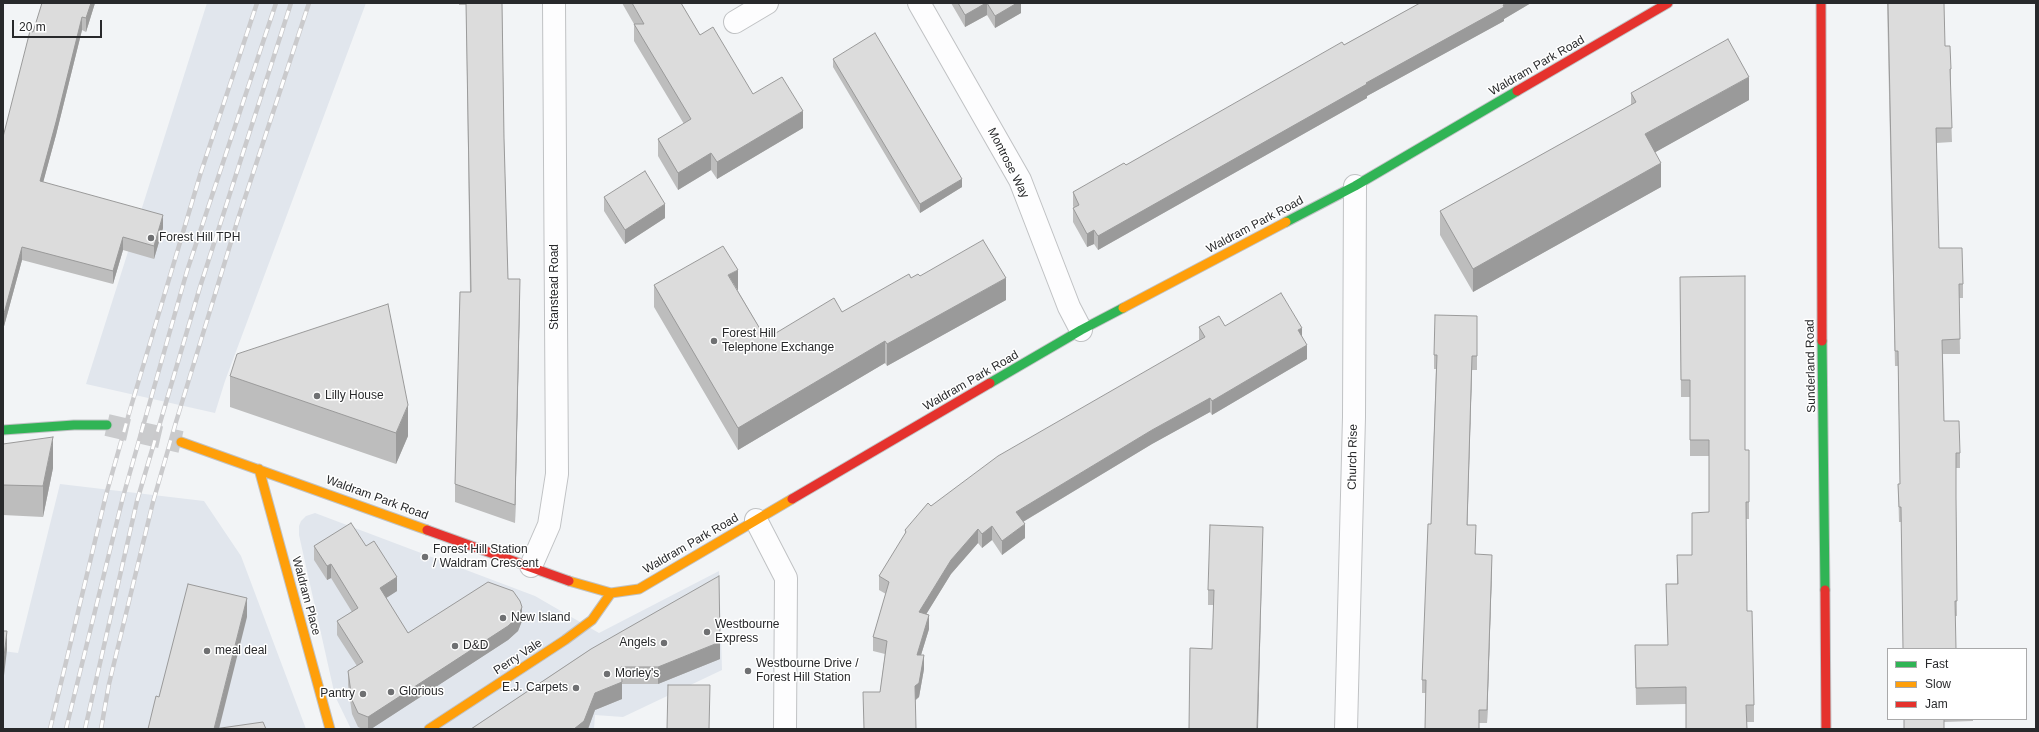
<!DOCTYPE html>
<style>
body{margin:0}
#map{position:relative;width:2039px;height:732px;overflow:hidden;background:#f2f4f6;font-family:Arial,sans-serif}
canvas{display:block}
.frame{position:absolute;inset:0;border:4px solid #28292b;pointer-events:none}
.legend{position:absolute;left:1887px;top:648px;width:140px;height:72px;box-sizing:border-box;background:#fff;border:1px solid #a9a9aa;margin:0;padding:5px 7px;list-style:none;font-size:12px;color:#28292b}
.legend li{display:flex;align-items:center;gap:8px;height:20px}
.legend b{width:20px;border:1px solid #a9a9aa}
.scale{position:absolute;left:12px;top:20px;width:90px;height:18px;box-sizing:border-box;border:2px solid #28292b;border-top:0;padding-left:5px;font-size:12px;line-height:14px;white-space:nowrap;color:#28292b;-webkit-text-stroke:3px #fff;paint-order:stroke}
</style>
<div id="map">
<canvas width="2039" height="732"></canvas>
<div class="frame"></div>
<ul class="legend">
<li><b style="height:5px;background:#30b455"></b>Fast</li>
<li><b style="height:5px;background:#ff9f0a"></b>Slow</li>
<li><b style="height:5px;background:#e5322d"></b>Jam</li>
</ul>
<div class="scale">20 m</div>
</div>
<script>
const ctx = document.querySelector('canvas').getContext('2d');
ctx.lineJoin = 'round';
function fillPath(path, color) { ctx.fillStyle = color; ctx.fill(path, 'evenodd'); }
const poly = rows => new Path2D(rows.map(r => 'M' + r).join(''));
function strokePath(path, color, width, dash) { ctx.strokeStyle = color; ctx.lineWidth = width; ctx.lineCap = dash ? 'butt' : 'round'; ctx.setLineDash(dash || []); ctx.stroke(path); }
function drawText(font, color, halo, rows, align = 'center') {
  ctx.font = font + ' Arial,sans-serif'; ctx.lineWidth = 3; ctx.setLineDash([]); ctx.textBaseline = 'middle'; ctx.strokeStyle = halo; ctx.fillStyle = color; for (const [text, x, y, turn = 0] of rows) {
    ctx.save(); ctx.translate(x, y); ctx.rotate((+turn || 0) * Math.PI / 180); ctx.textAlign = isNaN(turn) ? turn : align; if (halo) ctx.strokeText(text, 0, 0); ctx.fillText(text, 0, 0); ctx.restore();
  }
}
fillPath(poly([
 [207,3,366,3,225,381,215,413,86,384],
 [60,484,204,501,241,556,306,729,3,729,3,651,18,653],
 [315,513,535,596,599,633,719,571,722,670,623,717,595,715,594,729,351,729,335,696,299,535,299,526,301,521,306,516]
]), '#e1e6ed');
strokePath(poly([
 [107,425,181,442]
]), '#cacbcd', 22, [22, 11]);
const street = poly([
 [919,3,1020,180,1069,307,1081,330],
 [735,22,767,3],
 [756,520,786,578,785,729],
 [531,566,549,525,557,474,554,3],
 [1346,729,1354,417,1355,186]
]);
const fast = poly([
 [1286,222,1355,186,1517,91],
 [1822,341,1825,590],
 [990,383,1081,330,1123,308],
 [3,430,74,425,107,425]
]);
const slow = poly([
 [1123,308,1286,222],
 [181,442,427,530],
 [259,469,330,729],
 [569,581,611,593,639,589,792,499],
 [429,729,565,640,592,620,611,593]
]);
const jam = poly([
 [1821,3,1822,341],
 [1517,91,1668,3],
 [792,499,990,383],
 [427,530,569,581],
 [1825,590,1826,729]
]);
strokePath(street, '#c0c2c4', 24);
strokePath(fast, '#c0c2c4', 11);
strokePath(slow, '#c0c2c4', 11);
strokePath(jam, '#c0c2c4', 11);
strokePath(street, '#fdfdfe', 22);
strokePath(fast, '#30b455', 9);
strokePath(slow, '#ff9f0a', 9);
strokePath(jam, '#e5322d', 9);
const rail = poly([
 [50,729,106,495,130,410,201,172,257,3],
 [66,729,123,497,187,271,276,3],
 [85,729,137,501,200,287,291,3],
 [101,729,109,684,153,502,176,422,238,219,309,3]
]);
strokePath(rail, '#cacacc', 4.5);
strokePath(rail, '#fff', 3, [9]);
fillPath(poly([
 [95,3,86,32,82,30,56,135,43,182,163,228,154,259,123,250,113,284,22,260,3,330,33,32],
 [459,3,502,3,504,138,508,279,520,296,515,523,455,502,455,484,470,292,466,5,459,5],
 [622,3,681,3,700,35,753,94,803,128,717,179,711,170,678,190,658,156,658,139,684,124,634,41,634,24],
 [951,3,1021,3,1021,13,995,28,987,15,965,27],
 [1420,3,1531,3,1504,19,1504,21,1367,96,1367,98,1337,115,1098,250,1094,244,1087,247,1073,222,1073,208,1074,208,1073,206,1073,192,1126,165],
 [1887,3,1945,46,1951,69,1951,84,1950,84,1952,142,1936,143,1939,248,1963,284,1963,298,1959,298,1960,354,1943,354,1944,421,1960,453,1960,468,1956,468,1956,504,1957,616,1955,616,1901,522,1899,522,1898,484,1900,484,1899,421,1898,366,1895,366],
 [833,59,962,187,920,213,833,67],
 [1631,93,1749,100,1655,152,1661,187,1473,292,1440,235,1440,211,1631,105],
 [604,197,665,218,625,244,604,211],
 [920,276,1006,300,887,366,885,363,738,450,654,307,654,285,738,291,766,339,842,312,911,278],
 [1680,277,1745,450,1749,450,1749,519,1746,519,1747,611,1754,705,1754,722,1747,722,1747,729,1686,729,1686,704,1636,705,1635,645,1668,645,1666,584,1677,584,1677,555,1692,555,1709,512,1709,456,1690,456,1690,397,1681,397],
 [1477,316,1477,370,1472,370,1467,525,1476,554,1492,568,1487,723,1479,723,1426,693,1422,693,1422,680,1431,524,1436,369,1434,369,1434,355],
 [1225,326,1302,336,1307,359,1212,415,1210,412,1152,444,1023,522,1025,538,1002,555,992,540,982,548,978,543,951,574,926,614,929,629,921,655,924,669,919,697,916,700,880,692,885,654,873,651,873,637,886,594,879,590,879,576,905,535,905,530,931,506,1199,340,1199,327],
 [230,376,408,436,396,464,230,407],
 [3,444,53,468,43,517,3,515],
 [1263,543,1212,649,1214,605,1208,605,1208,590],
 [314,546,366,546,397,591,386,598,408,633,522,621,518,631,508,640,371,729,363,729,358,727,352,714,348,685,348,671,357,666,337,635,337,621,352,612,331,578,327,580,314,560],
 [591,649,720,659,658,684,622,684,622,699,595,710,588,729,471,729],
 [1904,719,1973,719,1973,721,1944,722]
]), '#bdbdbd');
fillPath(poly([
 [91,3,95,3,86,32,86,18],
 [986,3,987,3,987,15,965,27,965,15],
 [1017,3,1021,3,1021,13,995,28,995,16],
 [1507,3,1531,3,1504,19,1504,21,1367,96,1367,98,1337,115,1098,250,1098,236,1366,83],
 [82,17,82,30,56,135,40,194,40,181],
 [1749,77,1749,100,1645,158,1645,134],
 [803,111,803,128,717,179,717,162],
 [711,153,711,170,678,190,678,173],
 [1661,163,1661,187,1473,292,1473,269],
 [962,179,962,187,920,213,920,204],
 [665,204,665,218,625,244,625,230],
 [163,215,163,228,154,259,154,246],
 [1094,230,1094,244,1087,247,1087,234],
 [123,237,123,250,113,284,113,271],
 [22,247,22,260,3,330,3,317],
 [738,270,738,291,728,275],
 [1006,278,1006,300,887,366,887,344],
 [520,279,520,296,515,523,515,505],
 [1302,328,1302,342,1298,330],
 [885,341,885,363,738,450,738,428],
 [1307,345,1307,359,1212,415,1212,401],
 [1472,356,1472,370,1467,538,1467,525],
 [1210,398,1210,412,1152,444,1016,526,1016,512,1152,430],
 [408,405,408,436,396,464,396,433],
 [53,437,53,468,43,517,43,486],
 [1025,524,1025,538,1002,555,1002,541],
 [992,526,992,540,982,548,982,534],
 [1263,527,1258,729,1257,729],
 [978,529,978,543,951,574,919,626,919,612,951,560],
 [1492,555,1492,568,1487,723,1487,710],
 [331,564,331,578,327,580,327,566],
 [397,577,397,591,380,602,380,588],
 [247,598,247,617,219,729,214,729],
 [522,607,522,621,518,631,508,640,371,729,368,729,368,717],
 [929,615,929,629,917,668,917,655],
 [7,631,7,650,3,684,3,665],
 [720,642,720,659,658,684,658,667],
 [924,655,924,669,919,697,915,700,915,686],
 [622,682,622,699,595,710,588,729,574,729,595,693]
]), '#9a9a9a');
const building = poly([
 [42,3,91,3,86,18,82,17,56,122,40,181,163,215,154,246,123,237,113,271,22,247,3,317,3,137,30,31,33,32,42,3],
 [466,3,502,3,504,138,508,279,520,279,515,505,455,484,460,292,471,292,466,3],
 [632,3,681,3,700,35,713,27,753,94,782,77,803,111,717,162,711,153,678,173,658,139,691,119,634,24,644,24,632,3],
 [958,3,986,3,965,15,958,3],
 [987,3,1017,3,995,16,987,3],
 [1420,3,1507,3,1503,5,1504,7,1366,83,1367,84,1337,101,1098,236,1094,230,1087,234,1073,208,1079,205,1073,192,1124,163,1126,165,1342,42,1344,45,1420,3],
 [1888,3,1944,3,1945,46,1950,46,1951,69,1950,69,1952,128,1936,128,1939,248,1962,248,1963,284,1959,284,1960,339,1942,340,1944,421,1959,421,1960,453,1956,453,1956,497,1957,601,1955,601,1956,649,1903,649,1901,507,1899,507,1898,484,1900,484,1898,351,1895,351,1888,3],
 [875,33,962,179,920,204,833,59,875,33],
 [1728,39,1749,77,1645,134,1661,163,1473,269,1440,211,1636,102,1631,93,1728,39],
 [645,171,665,204,625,230,604,197,645,171],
 [983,240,1006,278,887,344,885,341,738,428,654,285,723,246,738,270,728,275,766,339,834,298,842,312,909,274,911,278,918,274,920,276,983,240],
 [1745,276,1745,450,1749,450,1749,502,1746,502,1747,611,1752,611,1754,705,1746,705,1747,729,1686,729,1686,687,1636,688,1635,645,1668,645,1666,584,1678,584,1677,555,1692,555,1692,513,1709,512,1709,440,1690,440,1690,380,1681,380,1680,277,1745,276],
 [1281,293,1302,328,1298,330,1307,345,1212,401,1210,398,1152,430,1016,512,1025,524,1002,541,992,526,982,534,978,529,951,560,919,612,929,615,917,655,924,655,919,683,915,686,916,729,864,729,863,692,880,692,887,641,873,637,889,582,879,576,906,532,905,530,928,503,931,506,998,456,1205,337,1199,327,1219,316,1225,326,1281,293],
 [388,304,408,405,396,433,230,376,237,354,388,304],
 [1435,315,1477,316,1477,356,1472,356,1467,525,1476,525,1475,554,1492,555,1487,710,1479,710,1479,729,1425,729,1426,680,1422,680,1428,524,1431,524,1437,355,1434,355,1435,315],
 [53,437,43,486,3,485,3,444,53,437],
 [351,523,366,546,374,541,397,577,380,588,408,633,488,582,513,591,520,601,522,607,518,617,508,626,368,717,358,713,352,700,348,671,363,662,337,621,358,608,331,564,327,566,314,546,351,523],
 [1210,525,1263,527,1257,729,1189,729,1190,648,1212,649,1214,590,1208,590,1210,525],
 [719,576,720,642,658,667,621,667,622,682,595,693,584,721,574,729,471,729,591,649,719,576],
 [188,584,247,598,214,729,263,722,266,729,148,729,156,696,159,697,188,584],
 [3,631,7,631,3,665,3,631],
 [668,685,710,685,709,729,667,729,668,685],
 [1904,719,1944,719,1944,729,1904,729,1904,719]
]);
fillPath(building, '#dcdcdc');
strokePath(building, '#9a9a9a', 1);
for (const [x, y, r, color] of [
 [151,238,4,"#6f7072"],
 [714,341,4,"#6f7072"],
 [317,396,4,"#6f7072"],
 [425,557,4,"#6f7072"],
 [503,618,4,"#6f7072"],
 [707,632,4,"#6f7072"],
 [664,643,4,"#6f7072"],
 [455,646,4,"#6f7072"],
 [207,651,4,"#6f7072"],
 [748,671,4,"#6f7072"],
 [607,674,4,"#6f7072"],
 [576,688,4,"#6f7072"],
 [391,692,4,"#6f7072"],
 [363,694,4,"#6f7072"]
]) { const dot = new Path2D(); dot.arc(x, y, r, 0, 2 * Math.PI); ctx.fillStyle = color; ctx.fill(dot); strokePath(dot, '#fff', 1.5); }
drawText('12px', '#28292b', '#fff', [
 ["Waldram Park Road",1537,66,-30],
 ["Montrose Way",1008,163,63],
 ["Waldram Park Road",1255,225,-28],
 ["Stanstead Road",555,287,-90],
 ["Sunderland Road",1811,366,-91],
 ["Waldram Park Road",971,381,-30],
 ["Church Rise",1353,457,-89],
 ["Waldram Park Road",377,498,20],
 ["Waldram Park Road",691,544,-30],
 ["Waldram Place",306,596,75],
 ["Perry Vale",518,657,-33]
]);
drawText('12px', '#28292b', '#fff', [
 ["Forest Hill TPH",159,238],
 ["Forest Hill",722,334],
 ["Telephone Exchange",722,348],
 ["Lilly House",325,396],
 ["Forest Hill Station",433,550],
 ["/ Waldram Crescent",433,564],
 ["New Island",511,618],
 ["Westbourne",715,625],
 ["Express",715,639],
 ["Angels",656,643,"right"],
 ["D&D",463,646],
 ["meal deal",215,651],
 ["Westbourne Drive /",756,664],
 ["Forest Hill Station",756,678],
 ["Morley's",615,674],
 ["E.J. Carpets",568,688,"right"],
 ["Glorious",399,692],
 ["Pantry",355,694,"right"]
], 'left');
</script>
